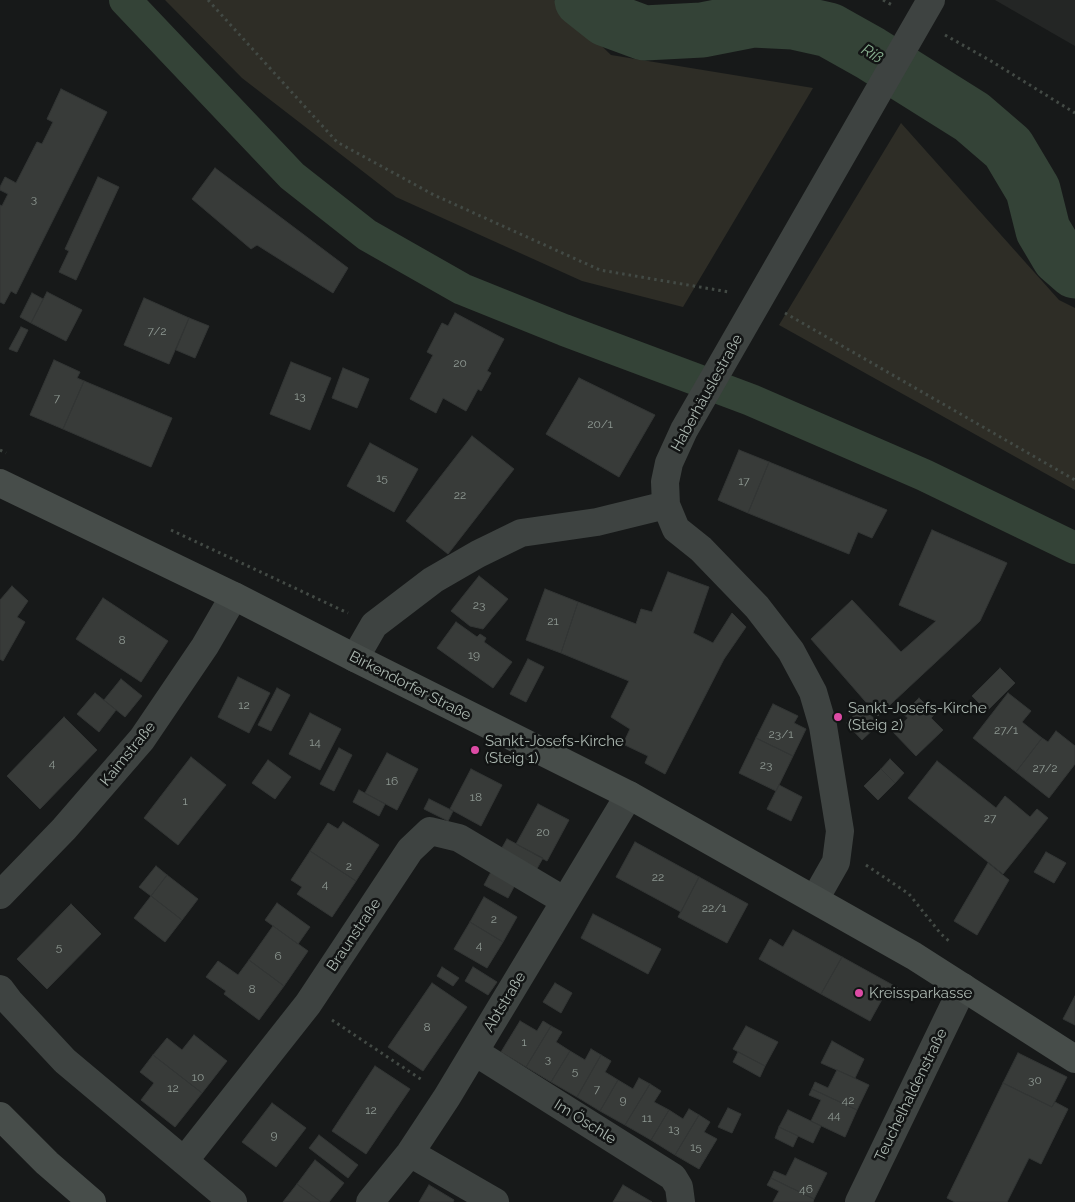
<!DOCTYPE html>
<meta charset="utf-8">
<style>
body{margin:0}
canvas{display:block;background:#171919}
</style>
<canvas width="1075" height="1202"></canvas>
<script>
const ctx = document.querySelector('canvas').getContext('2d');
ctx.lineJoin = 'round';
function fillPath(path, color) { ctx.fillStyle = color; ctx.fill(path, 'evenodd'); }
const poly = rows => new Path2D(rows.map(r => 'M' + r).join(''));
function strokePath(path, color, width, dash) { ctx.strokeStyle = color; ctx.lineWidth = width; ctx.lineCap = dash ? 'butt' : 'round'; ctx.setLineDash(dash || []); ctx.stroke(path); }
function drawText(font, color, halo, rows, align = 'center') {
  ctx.font = font + ' Raleway,sans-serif'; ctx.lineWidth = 5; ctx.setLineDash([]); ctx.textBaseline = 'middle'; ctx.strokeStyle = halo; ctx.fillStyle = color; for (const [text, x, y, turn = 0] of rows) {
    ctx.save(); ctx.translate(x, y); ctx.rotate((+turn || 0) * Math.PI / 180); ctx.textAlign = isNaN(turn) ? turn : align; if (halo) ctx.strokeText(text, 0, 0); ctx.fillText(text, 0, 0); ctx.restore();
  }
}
fillPath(poly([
 [995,0,1075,0,1075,46]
]), '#242625');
fillPath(poly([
 [165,0,554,0,611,55,813,88,683,307,582,281,396,197,242,78],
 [901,123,1059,300,1075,308,1075,490,779,325]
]), '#2e2d26');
strokePath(poly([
 [125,0,292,176,367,235,462,289,564,330,751,400,924,475,1075,548]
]), '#344337', 32);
strokePath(poly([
 [582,0,606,19,644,33,702,30,753,20,793,22,829,30,870,53,972,117,1008,148,1033,190,1043,230,1059,257,1075,271]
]), '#344337', 55);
const building = poly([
 [61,89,107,112,16,294,11,291,4,304,0,302,0,205,2,206,8,194,0,190,0,187,5,177,16,183,37,142,42,144,53,122,47,119,61,89],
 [215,168,348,268,333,293,257,245,251,249,192,199,215,168],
 [98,177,119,187,76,280,59,272,69,251,65,249,98,177],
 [47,292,82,310,66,341,31,323,47,292],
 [32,293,43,299,31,323,20,317,32,293],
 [144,298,189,318,169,364,124,345,144,298],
 [455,313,504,339,487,371,491,373,481,391,478,389,466,411,443,398,436,413,410,399,433,355,427,352,442,323,448,326,455,313],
 [189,318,209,326,195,358,176,350,189,318],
 [21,327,28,330,17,352,9,349,21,327],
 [54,360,80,372,77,378,84,381,63,429,30,415,54,360],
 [291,362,331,378,310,430,270,414,291,362],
 [343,368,369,379,357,408,332,398,343,368],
 [579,378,655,415,619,477,546,434,579,378],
 [84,381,172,418,151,467,63,429,84,381],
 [472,436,514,469,448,554,406,521,472,436],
 [370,443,418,469,394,512,347,486,370,443],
 [739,450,769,462,748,513,718,500,739,450],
 [769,462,887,510,872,538,858,532,849,554,748,513,769,462],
 [932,530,1007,563,980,621,878,716,811,639,852,600,901,652,936,621,899,605,932,530],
 [668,572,709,587,693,633,713,643,732,613,746,627,724,659,665,774,645,763,648,756,623,744,630,729,611,717,629,681,561,653,578,602,636,624,641,609,652,612,668,572],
 [479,576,508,599,483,629,470,626,451,611,479,576],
 [12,586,28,601,17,617,25,622,3,661,0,659,0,600,12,586],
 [545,589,578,602,561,653,526,640,545,589],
 [103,598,168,641,141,682,76,639,103,598],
 [456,622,477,637,480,634,486,638,484,642,512,662,493,688,437,648,456,622],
 [528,659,544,667,526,702,510,694,528,659],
 [1000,668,1015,683,987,711,972,696,1000,668],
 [238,677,270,693,249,733,218,717,238,677],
 [121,679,142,696,125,717,104,700,121,679],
 [277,688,290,695,271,731,258,725,277,688],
 [95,693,116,710,99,732,77,714,95,693],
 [1008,693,1031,711,1022,722,1042,738,1016,772,973,738,1008,693],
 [919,698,935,714,931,718,943,730,916,756,893,732,908,718,903,714,919,698],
 [773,704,798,716,794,723,806,729,793,756,756,738,773,704],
 [863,707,879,724,862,740,846,723,863,707],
 [310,713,341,729,320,770,289,754,310,713],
 [64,717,97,750,40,809,7,776,64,717],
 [1056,731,1075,746,1075,764,1049,798,1016,772,1042,738,1048,742,1056,731],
 [756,738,793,756,776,791,739,773,756,738],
 [339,748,352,755,334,791,320,784,339,748],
 [387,753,418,769,397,810,365,793,387,753],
 [191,757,226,785,178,845,144,818,191,757],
 [890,759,904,773,895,783,881,769,890,759],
 [268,760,291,777,275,799,252,783,268,760],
 [937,761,996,808,1005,796,1030,817,1037,809,1048,818,1003,874,908,798,937,761],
 [471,769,502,785,481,826,450,809,471,769],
 [881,769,895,783,878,800,864,786,881,769],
 [779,785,802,797,791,821,767,809,779,785],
 [359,790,385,804,379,816,353,802,359,790],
 [429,799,453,811,448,821,424,809,429,799],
 [538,804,569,820,547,861,516,844,538,804],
 [343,822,379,845,356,881,310,851,328,823,338,829,343,822],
 [507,839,543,858,535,872,499,853,507,839],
 [635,842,699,877,681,912,616,877,635,842],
 [310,851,356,881,332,917,297,894,302,887,291,880,310,851],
 [1046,852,1066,863,1054,883,1034,872,1046,852],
 [988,863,1009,880,977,935,954,921,988,863],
 [156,866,167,875,151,896,139,887,156,866],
 [491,872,515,885,508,898,484,885,491,872],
 [167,875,198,899,182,920,151,896,167,875],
 [699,877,748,904,727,943,678,917,699,877],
 [151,896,182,920,165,942,134,918,151,896],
 [484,897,517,917,503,942,470,922,484,897],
 [277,903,310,927,298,944,265,920,277,903],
 [71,904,101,934,47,989,17,959,71,904],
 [593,914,661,949,648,974,581,938,593,914],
 [470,922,503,942,487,968,454,949,470,922],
 [273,926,308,951,284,986,249,960,273,926],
 [793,930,842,957,821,994,759,959,770,939,783,947,793,930],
 [842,957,898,988,892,999,885,994,870,1021,821,994,842,957],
 [249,960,284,986,259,1020,224,994,226,991,206,977,218,961,238,975,249,960],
 [442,967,459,978,453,986,437,976,442,967],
 [473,967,497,982,488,995,465,981,473,967],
 [432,983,467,1007,423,1071,388,1047,432,983],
 [555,983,572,993,561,1013,543,1002,555,983],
 [1075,996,1075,1025,1063,1019,1075,996],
 [520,1021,537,1031,543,1021,551,1026,526,1067,501,1052,520,1021],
 [551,1026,562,1032,556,1042,570,1051,551,1082,526,1067,551,1026],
 [746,1026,778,1042,765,1066,733,1049,746,1026],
 [194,1035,227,1061,202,1093,153,1055,167,1038,182,1050,194,1035],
 [832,1041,864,1059,855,1078,821,1063,832,1041],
 [591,1049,601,1055,577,1097,551,1082,570,1051,585,1060,591,1049],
 [738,1052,765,1066,760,1077,733,1062,738,1052],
 [1018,1053,1067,1077,1052,1107,1003,1083,1018,1053],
 [153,1055,202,1093,175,1127,141,1100,154,1083,140,1072,153,1055],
 [601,1055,611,1061,605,1072,618,1080,600,1111,577,1097,601,1055],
 [375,1066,410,1089,366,1154,332,1131,375,1066],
 [837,1070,869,1085,857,1110,812,1089,815,1082,828,1088,837,1070],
 [639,1078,650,1084,625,1125,600,1111,618,1080,633,1089,639,1078],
 [1003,1083,1052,1107,1055,1102,1068,1109,1041,1164,1029,1158,1007,1202,955,1202,947,1198,1003,1083],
 [650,1084,661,1091,654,1102,669,1110,651,1140,625,1125,650,1084],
 [812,1089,857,1110,845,1137,811,1121,821,1100,809,1095,812,1089],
 [272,1103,306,1128,276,1167,242,1142,272,1103],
 [728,1108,741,1114,732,1133,718,1127,728,1108],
 [689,1109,699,1115,675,1155,651,1140,669,1110,683,1119,689,1109],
 [788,1110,821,1126,813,1143,779,1127,788,1110],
 [699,1115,710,1122,704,1132,717,1139,699,1169,675,1155,699,1115],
 [779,1127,798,1136,793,1147,775,1138,779,1127],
 [319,1135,358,1165,348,1178,309,1148,319,1135],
 [795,1158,827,1173,814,1199,771,1178,774,1171,786,1176,795,1158],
 [315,1160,344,1183,329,1202,321,1202,297,1184,315,1160],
 [771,1178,814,1199,813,1202,773,1202,779,1191,767,1185,771,1178],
 [297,1184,321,1202,283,1202,297,1184],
 [429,1185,454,1200,453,1202,419,1202,429,1185],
 [623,1185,652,1202,613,1202,623,1185]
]);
fillPath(building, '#383b39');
strokePath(building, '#323534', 1);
strokePath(poly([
 [208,0,337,142,434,195,600,270,729,292],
 [883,0,894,6],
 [945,35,991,61,1075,113],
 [785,313,1075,480],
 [0,450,6,453],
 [171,530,348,613],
 [866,865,909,894,941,934,949,941],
 [332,1020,422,1080]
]), '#434a45', 3, [2.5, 4]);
strokePath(poly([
 [355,658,374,625,433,580,478,554,521,533,597,522,666,505],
 [0,895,64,829,142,739,205,646,234,596],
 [815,899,836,862,840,831,823,726,813,692,791,651,757,607,701,549,676,529,666,505,665,482,669,463,684,430,931,0],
 [0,989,9,1001,65,1061,233,1202],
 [475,1052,673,1177,679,1187,681,1202],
 [410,1153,495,1202],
 [184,1161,308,1004,410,850,430,831,459,838,565,901],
 [370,1202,410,1153,447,1097,629,795],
 [859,1202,963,987]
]), '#3e4341', 28);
strokePath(poly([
 [0,483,234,596,355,658,629,795,914,956,1075,1059],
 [0,1116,47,1163,92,1202]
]), '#474d4a', 28);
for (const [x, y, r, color] of [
 [838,717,5,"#dd4ba5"],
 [475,750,5,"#dd4ba5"],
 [859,993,5,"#dd4ba5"]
]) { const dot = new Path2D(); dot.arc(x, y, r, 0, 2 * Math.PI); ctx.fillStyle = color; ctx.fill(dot); strokePath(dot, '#121414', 2); }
drawText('12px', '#8e9892', null, [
 ["3",34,199],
 ["7/2",157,331],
 ["20",460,363],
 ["13",300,396],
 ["7",57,398],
 ["20/1",600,424],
 ["15",382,478],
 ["17",744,481],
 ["22",460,495],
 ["23",479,605],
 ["21",553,621],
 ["8",122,640],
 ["19",474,655],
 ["12",244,705],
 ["27/1",1006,730],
 ["23/1",781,734],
 ["14",315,742],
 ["4",52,763],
 ["23",766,765],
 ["27/2",1045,768],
 ["16",392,781],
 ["18",476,797],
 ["1",185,801],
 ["27",990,818],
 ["20",543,832],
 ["2",349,866],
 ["22",658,877],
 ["4",325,884],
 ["22/1",714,908],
 ["2",494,919],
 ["4",479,945],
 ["5",59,947],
 ["6",278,956],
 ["8",252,989],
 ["8",427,1027],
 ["1",524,1042],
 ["3",548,1059],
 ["5",575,1071],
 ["10",198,1077],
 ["30",1035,1080],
 ["12",173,1088],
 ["7",597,1089],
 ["9",623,1100],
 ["42",848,1100],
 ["12",371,1110],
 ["44",834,1115],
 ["11",647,1118],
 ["13",674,1129],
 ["9",274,1135],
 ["15",696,1147],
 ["46",806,1189]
]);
drawText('15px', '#abb7b0', '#121414', [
 ["Haberhäuslestraße",707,393,-61],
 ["Birkendorfer Straße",410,686,27],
 ["Kaimstraße",128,754,-51],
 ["Braunstraße",354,935,-56],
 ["Abtstraße",505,1002,-59],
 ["Teuchelhaldenstraße",911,1095,-64],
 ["Im Öschle",585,1122,32]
]);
drawText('15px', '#abb7b0', '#121414', [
 ["Sankt-Josefs-Kirche",848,708],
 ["(Steig 2)",848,725],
 ["Sankt-Josefs-Kirche",485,741],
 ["(Steig 1)",485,758],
 ["Kreissparkasse",869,993]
], 'left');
drawText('italic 16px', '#86ae8e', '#121414', [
 ["Riß",872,54,31]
]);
</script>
